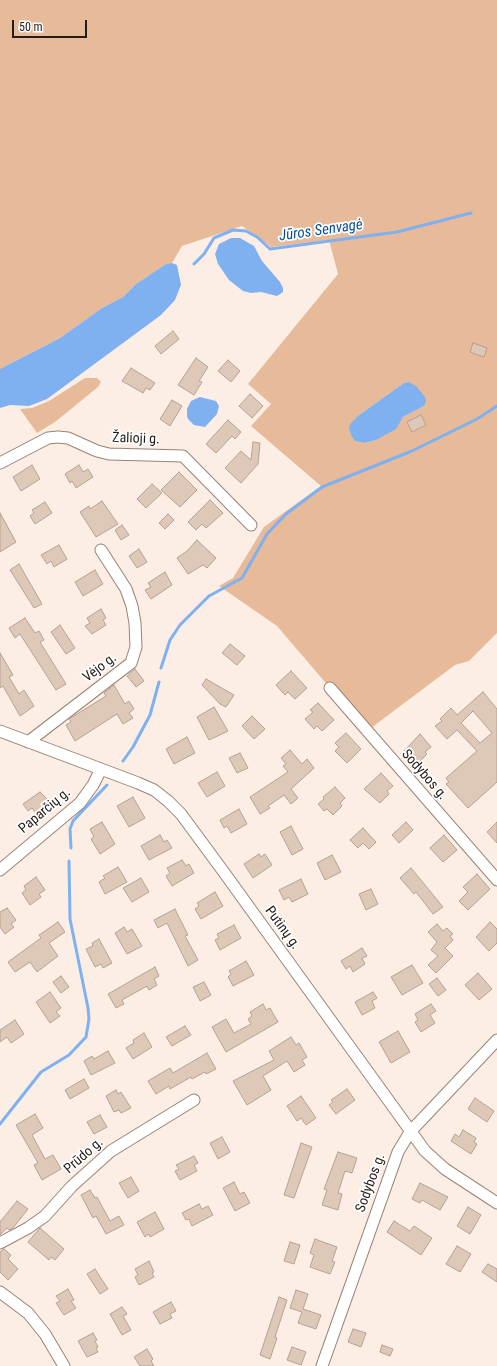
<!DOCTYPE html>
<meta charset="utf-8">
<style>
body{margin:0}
#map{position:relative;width:497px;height:1366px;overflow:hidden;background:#fceee5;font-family:"Roboto Condensed",sans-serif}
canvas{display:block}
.scale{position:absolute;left:12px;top:20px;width:75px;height:18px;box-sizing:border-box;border:2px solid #241c16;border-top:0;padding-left:5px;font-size:12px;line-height:14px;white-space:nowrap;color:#241c16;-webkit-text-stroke:3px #fff;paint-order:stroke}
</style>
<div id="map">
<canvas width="497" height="1366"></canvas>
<div class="scale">50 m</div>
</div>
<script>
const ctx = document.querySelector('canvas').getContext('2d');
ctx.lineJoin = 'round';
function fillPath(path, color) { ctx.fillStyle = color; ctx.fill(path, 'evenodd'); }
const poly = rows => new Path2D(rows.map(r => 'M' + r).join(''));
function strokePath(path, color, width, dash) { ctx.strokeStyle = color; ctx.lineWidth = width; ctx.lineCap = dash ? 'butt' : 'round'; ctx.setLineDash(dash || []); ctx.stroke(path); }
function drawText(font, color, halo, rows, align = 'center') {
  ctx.font = font + ' "Roboto Condensed",sans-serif'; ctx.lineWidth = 3.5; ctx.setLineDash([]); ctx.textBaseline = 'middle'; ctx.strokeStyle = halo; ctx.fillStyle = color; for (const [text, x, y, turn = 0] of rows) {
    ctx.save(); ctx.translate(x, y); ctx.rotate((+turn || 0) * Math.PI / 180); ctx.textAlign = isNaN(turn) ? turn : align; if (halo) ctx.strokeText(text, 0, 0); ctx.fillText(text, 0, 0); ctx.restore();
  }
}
fillPath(poly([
 [0,0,497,0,497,633,469,661,455,665,367,731,277,626,219,586,233,578,264,527,321,486,251,426,271,404,248,384,338,274,329,240,271,247,242,226,182,246,172,263,166,264,136,284,123,297,102,308,60,338,0,369],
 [409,382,424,406,403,417,376,440,364,443,355,441,359,415,404,383],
 [85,378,97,378,101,382,98,387,55,422,37,433,20,409,32,408,49,401]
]), '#e7ba99');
fillPath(poly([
 [231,238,240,238,254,246,262,261,280,282,283,288,283,292,277,296,261,292,251,293,243,291,229,280,218,264,215,254,219,244],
 [172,263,177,265,181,285,175,300,161,315,47,399,29,406,10,405,0,408,0,369,60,338,102,308,123,297,136,284,166,264],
 [409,382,416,386,425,397,426,401,424,406,403,417,396,429,376,440,364,443,355,441,351,435,349,427,351,423,359,415,404,383],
 [200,397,216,401,219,406,217,414,205,427,194,425,188,419,187,416,187,409,191,401]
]), '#7fb1f0');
strokePath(poly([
 [194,264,204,254,214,238,233,230,246,231,257,237,270,249,397,232,471,213],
 [161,668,170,640,180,625,209,596,242,578,267,534,286,514,322,487,412,451,477,419,497,406],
 [123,761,133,747,150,715,159,682],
 [71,848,70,829,73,821,107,785],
 [0,1124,41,1072,69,1055,86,1037,89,1019,88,1008,70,919,69,861]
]), '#7fb1f0', 3);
const building = poly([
 [173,331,179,339,161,354,155,346,173,331],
 [473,343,487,348,484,357,470,352,473,343],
 [196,358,208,367,199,381,202,382,194,395,178,385,196,358],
 [228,360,240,371,231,382,218,371,228,360],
 [131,368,155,383,150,390,146,388,143,393,122,381,131,368],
 [250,394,263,406,252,418,239,406,250,394],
 [172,400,182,406,170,426,160,419,172,400],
 [421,415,426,425,412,432,407,422,421,415],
 [228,420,241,432,235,439,232,436,216,453,206,444,228,420],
 [253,442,260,443,258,464,241,483,225,468,241,451,251,460,253,442],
 [32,465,40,479,21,491,13,477,32,465],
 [79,465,83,472,88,469,93,477,76,488,72,481,70,483,65,474,79,465],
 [179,472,197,490,180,507,161,490,179,472],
 [152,484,162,493,146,508,137,499,152,484],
 [210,500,223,513,206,528,202,524,196,530,188,522,210,500],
 [102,501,118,524,96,537,80,512,89,506,90,509,102,501],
 [45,502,52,513,35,524,30,516,34,513,32,510,45,502],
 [0,513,16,542,0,552,0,513],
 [168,514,174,520,165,529,159,523,168,514],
 [122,525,129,535,121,540,115,530,122,525],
 [197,540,216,558,207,568,203,565,188,574,177,558,187,551,197,540],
 [59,545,67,559,54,567,51,561,47,564,41,555,59,545],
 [139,549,147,562,137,568,129,556,139,549],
 [19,564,42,604,34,608,10,570,19,564],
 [95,570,103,584,83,596,75,582,95,570],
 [165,572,172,585,151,599,145,590,151,587,148,583,165,572],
 [101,609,106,618,103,620,106,625,92,634,85,626,90,623,87,618,101,609],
 [25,618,35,633,39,631,44,640,40,642,66,684,56,690,20,634,15,638,9,628,25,618],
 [60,625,75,648,66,654,51,632,60,625],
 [230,644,245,656,237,665,222,653,230,644],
 [0,653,13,675,9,677,19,694,24,690,34,706,20,716,3,686,0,688,0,653],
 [135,669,144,681,136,687,127,676,135,669],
 [291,671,307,688,295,699,288,692,285,695,276,685,291,671],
 [206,679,234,695,226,707,220,704,202,685,206,679],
 [114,685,125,704,129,701,134,709,129,713,133,718,123,724,117,714,75,741,66,725,71,722,69,719,106,696,104,693,114,685],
 [483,692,497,709,497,782,468,808,446,784,449,782,446,778,477,751,457,730,447,739,435,726,442,721,440,719,451,708,457,715,483,692],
 [473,711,492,733,480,743,461,723,473,711],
 [318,703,334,720,322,731,317,726,314,729,305,719,313,712,310,710,318,703],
 [214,707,228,731,209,740,197,717,214,707],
 [252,716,265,729,254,739,242,726,252,716],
 [346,733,361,749,347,763,335,751,339,747,335,743,346,733],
 [420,734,431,747,425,752,427,754,419,762,414,757,412,759,404,751,420,734],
 [187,737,195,753,174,764,166,749,187,737],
 [290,750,302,764,307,759,314,768,291,789,298,798,291,804,284,795,268,806,270,808,260,814,250,797,288,772,283,766,286,764,281,758,290,750],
 [240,753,248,768,237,773,229,758,240,753],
 [217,772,225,786,207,797,198,783,217,772],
 [381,773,393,786,387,791,389,794,380,803,364,789,381,773],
 [335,787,345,798,340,803,342,806,333,815,327,809,324,811,318,804,324,799,323,797,335,787],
 [40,792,51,803,36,813,32,808,28,811,23,804,40,792],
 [133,797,145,818,129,827,117,806,133,797],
 [239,809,247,824,231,833,227,826,224,828,220,820,239,809],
 [102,822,115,844,100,854,91,839,94,837,90,829,102,822],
 [406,822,413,830,399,843,392,835,406,822],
 [497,822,497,843,487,832,497,822],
 [291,826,303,849,292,855,280,832,291,826],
 [363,828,376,842,369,849,363,843,358,848,350,840,363,828],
 [160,835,164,842,167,840,172,848,149,860,141,846,160,835],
 [444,835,457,850,443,862,430,848,444,835],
 [259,854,261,857,265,854,272,865,253,878,244,864,259,854],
 [332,855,341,872,325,880,317,863,332,855],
 [182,860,186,866,189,864,194,873,172,886,166,876,170,873,167,868,182,860],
 [118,867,127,882,105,894,99,882,105,878,103,876,118,867],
 [411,868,443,907,433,914,416,892,414,894,400,878,411,868],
 [477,874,490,889,468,910,459,901,468,892,463,887,477,874],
 [36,877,45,890,39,894,41,897,30,905,22,893,26,890,24,886,36,877],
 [141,878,149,892,132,902,123,888,141,878],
 [301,879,308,894,292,902,289,897,284,900,279,890,301,879],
 [371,889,378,904,366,910,359,894,371,889],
 [215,892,223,906,201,919,195,909,199,906,197,903,215,892],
 [7,908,16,920,11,924,14,927,5,934,0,927,0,912,7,908],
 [175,909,188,935,185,936,198,960,188,966,167,923,158,928,154,920,175,909],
 [58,922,65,932,49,943,58,956,37,972,30,962,15,972,8,962,41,938,39,935,58,922],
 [490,922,497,929,497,943,489,951,476,937,490,922],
 [437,924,443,931,447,928,453,934,450,936,453,940,445,948,453,956,436,973,428,965,438,956,431,950,437,942,428,932,437,924],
 [234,925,241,938,220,950,215,940,219,938,217,934,234,925],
 [124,927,127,932,132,929,142,946,127,954,115,933,124,927],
 [99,939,112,963,103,968,101,964,95,967,86,949,93,946,92,943,99,939],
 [362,948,367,956,362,958,365,964,353,972,350,966,346,969,341,961,362,948],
 [246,961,254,975,233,986,228,977,231,974,229,971,246,961],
 [412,965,423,983,402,995,391,977,412,965],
 [155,967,159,976,154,979,157,985,149,990,147,986,122,1000,124,1004,116,1008,108,994,155,967],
 [478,973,492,989,479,1000,465,985,478,973],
 [61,976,69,987,61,993,53,982,61,976],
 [437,978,446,990,438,996,429,984,437,978],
 [204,982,211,995,200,1001,193,987,204,982],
 [50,992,61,1008,56,1012,60,1016,50,1023,36,1002,50,992],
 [373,992,377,998,372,1001,375,1008,362,1015,355,1002,373,992],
 [263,1004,266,1010,270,1008,278,1022,226,1052,212,1027,226,1019,234,1033,251,1024,248,1019,252,1016,250,1012,263,1004],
 [431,1004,436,1011,430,1015,435,1023,421,1032,415,1022,418,1020,415,1014,431,1004],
 [15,1020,24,1034,11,1043,7,1037,0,1042,0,1030,15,1020],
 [185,1026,191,1035,172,1046,166,1037,185,1026],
 [398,1031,410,1052,391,1063,379,1042,398,1031],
 [144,1033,152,1047,133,1059,126,1048,134,1043,133,1040,144,1033],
 [291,1037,296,1045,299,1043,307,1057,302,1060,305,1065,294,1072,287,1061,263,1076,271,1090,247,1105,233,1081,274,1060,269,1051,291,1037],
 [108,1051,115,1063,91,1075,84,1061,92,1056,94,1059,108,1051],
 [207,1053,216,1069,206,1074,205,1072,192,1079,191,1077,170,1089,169,1086,156,1094,148,1081,170,1068,173,1073,207,1053],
 [84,1079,89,1088,70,1099,65,1090,84,1079],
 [347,1089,355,1100,336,1114,329,1105,333,1102,331,1100,347,1089],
 [116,1090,118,1094,121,1092,131,1108,121,1113,119,1110,114,1112,106,1096,116,1090],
 [301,1096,316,1118,306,1125,301,1118,297,1121,287,1106,301,1096],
 [475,1098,494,1111,487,1122,468,1109,475,1098],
 [35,1114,43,1128,32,1135,45,1159,53,1155,61,1169,42,1180,34,1165,38,1163,16,1125,35,1114],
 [100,1115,107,1127,94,1134,87,1122,100,1115],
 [463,1130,476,1138,474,1142,477,1144,471,1154,451,1141,455,1134,459,1137,463,1130],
 [222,1137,230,1152,218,1159,210,1143,222,1137],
 [301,1143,312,1147,294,1198,284,1195,301,1143],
 [338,1152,357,1158,352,1173,345,1171,338,1193,342,1194,338,1210,322,1205,327,1190,324,1189,338,1152],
 [194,1156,198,1163,194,1165,197,1171,180,1180,175,1171,179,1169,176,1165,194,1156],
 [131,1177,139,1191,128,1198,119,1183,131,1177],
 [234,1182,240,1194,244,1192,250,1203,235,1211,223,1188,234,1182],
 [420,1183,448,1197,440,1210,422,1200,420,1203,412,1199,420,1183],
 [90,1190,95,1198,97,1197,110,1221,119,1216,124,1225,106,1234,96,1216,93,1218,81,1195,90,1190],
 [17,1201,28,1209,12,1229,9,1230,7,1228,0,1235,0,1222,17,1201],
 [199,1204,202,1209,208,1206,213,1215,192,1226,189,1219,186,1220,182,1213,199,1204],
 [468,1207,481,1215,470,1234,457,1226,468,1207],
 [155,1212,164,1229,150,1237,149,1234,145,1237,137,1222,155,1212],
 [394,1221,410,1231,414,1226,432,1238,421,1255,387,1232,394,1221],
 [40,1228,64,1249,55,1260,51,1257,49,1260,28,1242,40,1228],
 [315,1239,337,1247,332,1261,335,1262,330,1274,310,1267,314,1255,310,1253,315,1239],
 [290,1242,300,1245,294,1264,284,1261,290,1242],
 [457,1246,471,1254,460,1272,446,1264,457,1246],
 [4,1249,11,1255,8,1259,18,1269,8,1280,0,1272,0,1252,4,1249],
 [149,1261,154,1272,152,1273,154,1277,139,1285,135,1277,138,1275,135,1269,149,1261],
 [488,1264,497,1269,497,1282,482,1272,488,1264],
 [95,1269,108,1289,100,1294,87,1274,95,1269],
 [68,1289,74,1300,71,1301,76,1308,64,1315,56,1303,60,1301,56,1296,68,1289],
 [296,1290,308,1294,303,1309,321,1315,316,1329,298,1323,302,1312,290,1308,296,1290],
 [279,1297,287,1300,275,1337,277,1338,270,1359,260,1355,279,1297],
 [171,1302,176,1311,170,1314,172,1318,160,1324,153,1312,171,1302],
 [122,1307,127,1314,123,1316,131,1330,122,1335,110,1314,122,1307],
 [353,1329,366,1333,361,1347,348,1342,353,1329],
 [93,1333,97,1340,95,1341,98,1347,96,1348,98,1352,87,1357,78,1341,93,1333],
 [382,1345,393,1349,390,1356,380,1352,382,1345],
 [292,1347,306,1352,301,1365,287,1360,292,1347],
 [147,1349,153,1359,151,1361,154,1366,140,1366,134,1357,147,1349]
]);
fillPath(building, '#dec9b9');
strokePath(building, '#b6a192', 1);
const minor = poly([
 [0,463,48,438,58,437,68,438,97,451,109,454,183,456,251,525],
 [330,688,497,880],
 [0,731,138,783,154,790,168,801,181,814,223,871,425,1151,445,1169,497,1203],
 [28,742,131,663,136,647,135,623,132,606,126,589,101,550],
 [0,870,80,803,93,785,101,769],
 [0,1243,28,1228,45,1216,72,1186,111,1151,194,1100],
 [0,1292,28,1313,45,1334,64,1366],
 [322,1366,398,1152,410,1132,497,1040]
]);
strokePath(minor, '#988475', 13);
strokePath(minor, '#fff', 11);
drawText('14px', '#241c16', '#fff', [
 ["Žalioji g.",136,439,2],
 ["Vėjo g.",100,668,-37],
 ["Sodybos g.",424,775,49],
 ["Paparčių g.",45,811,-40],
 ["Putinų g.",282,928,54],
 ["Prūdo g.",84,1156,-41],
 ["Sodybos g.",371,1183,-70]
]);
drawText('italic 15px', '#044d96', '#fff', [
 ["Jūros Senvagė",321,231,-8]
]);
</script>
